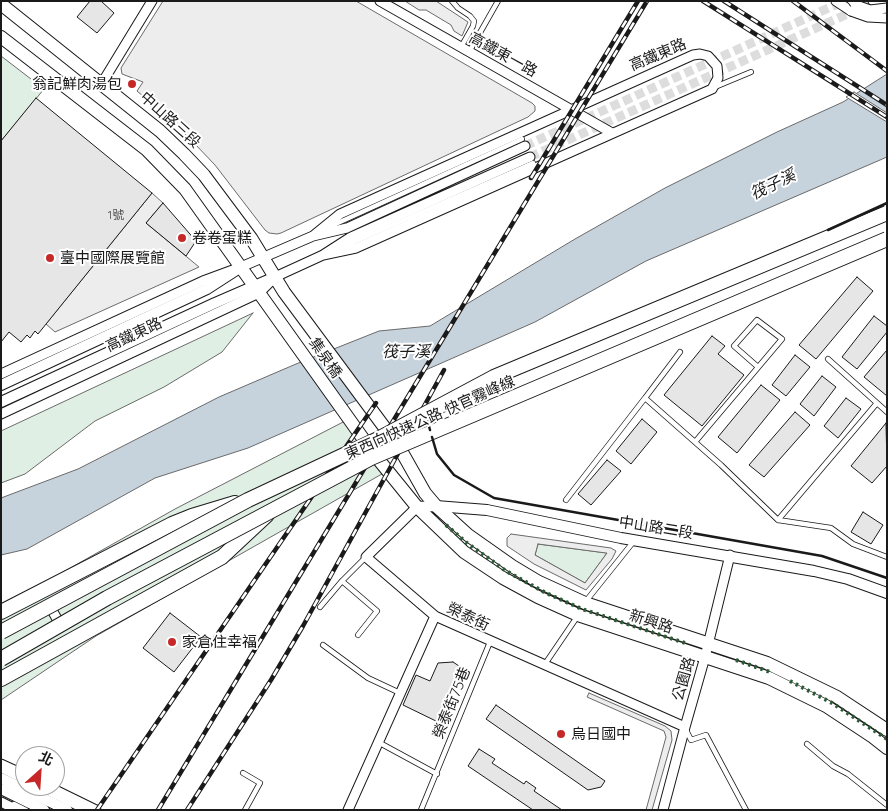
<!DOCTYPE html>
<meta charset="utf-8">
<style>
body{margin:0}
#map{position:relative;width:888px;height:811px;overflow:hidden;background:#fff;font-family:Quicksand,"Noto Sans TC",sans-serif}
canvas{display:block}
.frame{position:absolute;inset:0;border:2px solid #1a1a1a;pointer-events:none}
.north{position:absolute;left:15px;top:746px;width:50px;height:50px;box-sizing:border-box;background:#fff;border:1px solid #a3a3a3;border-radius:50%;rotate:26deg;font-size:14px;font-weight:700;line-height:20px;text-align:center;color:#1a1a1a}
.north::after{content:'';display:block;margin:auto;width:18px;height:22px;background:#c62828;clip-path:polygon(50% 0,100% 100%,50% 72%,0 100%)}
</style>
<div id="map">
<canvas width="888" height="811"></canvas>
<div class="frame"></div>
<div class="north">北</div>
</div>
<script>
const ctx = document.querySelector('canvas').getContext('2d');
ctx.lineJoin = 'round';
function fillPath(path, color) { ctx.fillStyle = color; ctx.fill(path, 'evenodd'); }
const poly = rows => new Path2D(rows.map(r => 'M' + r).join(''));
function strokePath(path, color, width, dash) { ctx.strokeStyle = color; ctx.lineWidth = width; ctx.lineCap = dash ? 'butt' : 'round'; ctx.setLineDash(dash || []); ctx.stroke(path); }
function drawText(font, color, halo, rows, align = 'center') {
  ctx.font = font + ' Quicksand,"Noto Sans TC",sans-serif'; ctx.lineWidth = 4; ctx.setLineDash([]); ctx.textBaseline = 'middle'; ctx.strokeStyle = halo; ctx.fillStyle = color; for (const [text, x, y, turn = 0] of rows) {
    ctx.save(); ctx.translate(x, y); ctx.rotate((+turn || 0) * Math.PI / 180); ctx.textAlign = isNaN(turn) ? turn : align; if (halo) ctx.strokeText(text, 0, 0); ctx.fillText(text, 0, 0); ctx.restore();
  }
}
const green = poly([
 [1,56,44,89,1,141,1,56],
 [253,313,222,352,164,387,95,421,25,474,1,483,1,431,253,313],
 [347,420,389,470,96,636,1,700,1,607,175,509,347,420],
 [538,544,607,553,585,583,535,555,538,544]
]);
fillPath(green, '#e0efe3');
strokePath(green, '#6a6a6a', 1);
const parking = poly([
 [163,1,356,1,532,103,535,106,535,111,528,117,281,233,277,234,269,233,265,230,215,165,194,143,169,118,137,91,143,82,122,74,121,68,163,1],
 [405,1,436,1,468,22,462,36,454,31,451,25,426,10,419,10,405,1],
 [152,193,163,203,146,223,199,267,55,332,46,324,152,193],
 [511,534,611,548,616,551,612,559,586,590,534,564,507,546,507,538,511,534],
 [538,544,606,553,607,553,585,583,535,555,538,544],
 [589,693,665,726,671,731,672,740,652,810,646,810,666,737,664,731,587,697,589,693]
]);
fillPath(parking, '#ededed');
strokePath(parking, '#6a6a6a', 1);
const water = poly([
 [887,74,887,157,646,261,535,322,248,448,155,478,27,549,1,555,1,498,78,469,219,397,296,364,379,331,430,326,575,239,665,188,777,132,843,102,887,74]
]);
fillPath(water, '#c6d2dc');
strokePath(water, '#6a6a6a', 1);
const pier = poly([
 [854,92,887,113,887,122,846,97,854,92]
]);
fillPath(pier, '#fff');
strokePath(pier, '#6a6a6a', 1);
const building = poly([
 [90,1,101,1,114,13,97,33,77,17,90,1],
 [36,98,152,193,38,334,35,331,30,338,27,335,21,342,9,332,1,342,1,141,36,98],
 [163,203,196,241,186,256,146,223,163,203],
 [857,277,873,291,816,359,799,345,857,277],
 [874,316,887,326,887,332,857,369,842,357,874,316],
 [712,336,725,346,718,354,744,375,702,426,664,395,712,336],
 [887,350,887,396,864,377,887,350],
 [795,355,810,367,786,396,772,385,795,355],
 [822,376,836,387,814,416,800,404,822,376],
 [761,385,780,400,737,453,718,437,761,385],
 [846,398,861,409,838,438,824,426,846,398],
 [795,412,810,425,764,477,749,465,795,412],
 [642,419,657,432,631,464,616,451,642,419],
 [886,423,887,466,872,483,851,466,886,423],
 [607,460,621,471,591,505,578,494,607,460],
 [863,512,883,525,871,544,851,532,863,512],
 [170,613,201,637,174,672,143,648,170,613],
 [453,662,462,668,438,722,403,705,416,675,430,681,438,663,453,662],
 [496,705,605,781,601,787,588,790,486,719,496,705],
 [479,749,495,759,492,763,524,784,526,781,536,788,534,791,562,810,533,810,468,766,479,749]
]);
fillPath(building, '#e6e6e6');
strokePath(building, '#1a1a1a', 1);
strokePath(poly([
 [525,146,844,1],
 [530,157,876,1]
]), '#ddd', 9, [9, 4.5]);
const service = poly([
 [452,1,458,8,470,16,474,21,473,26,461,47],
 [469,52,498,1],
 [715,87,751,72],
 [329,227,522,139],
 [345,246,533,163],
 [645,398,680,352],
 [877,403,887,412],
 [695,442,782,339,757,320,734,346,758,367],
 [566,500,645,398,721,465,778,520,831,528,853,544,887,557],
 [778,520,877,403,828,359],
 [342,581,377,611,358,635],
 [586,601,634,541],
 [320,607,342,581,366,557],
 [323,645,368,678,400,693],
 [545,664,577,617],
 [685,728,691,740,706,735,746,810],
 [378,742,437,774],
 [807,744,833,766,848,774,887,805],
 [1,770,25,782],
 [243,773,260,783,245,810],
 [34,786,82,810],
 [14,804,26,810],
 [421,810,490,642]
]);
const minor = poly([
 [380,1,612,133],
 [836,1,851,11],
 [873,1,887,5],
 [102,83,152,1],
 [313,236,340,214,693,55,700,54,708,56,717,66,718,78,712,89,356,248,323,255],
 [1,374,203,281,241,267,313,236,347,228,525,146],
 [1,414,259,293,275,277,323,255,351,237,530,157],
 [417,507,366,557,435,616],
 [52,610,57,619],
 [1,764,25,775],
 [47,786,96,810],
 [1,802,17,810],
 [348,810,435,616,685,727],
 [663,810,685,727,705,657,730,555]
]);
const tertiary = poly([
 [1,385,207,289,241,267],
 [1,402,215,303,275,277],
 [417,507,436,506,487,510,621,538,814,571,848,579,887,593],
 [1,778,67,810],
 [1,789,44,810]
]);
const primary = poly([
 [1,4,160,131,184,154,204,175,251,238,284,292,399,447,425,493,436,506,468,535,512,566,537,581,585,603,767,663,837,697,887,730],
 [1,37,147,150,185,189,374,454,417,507,464,552,503,578,538,597,578,615,769,678,826,706,873,737,887,748]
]);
const trunk = poly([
 [1,612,172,524,192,516,235,503],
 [1,679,222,557,267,515]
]);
strokePath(service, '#1a1a1a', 6);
strokePath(minor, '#1a1a1a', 11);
strokePath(tertiary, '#1a1a1a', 12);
strokePath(primary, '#1a1a1a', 14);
strokePath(trunk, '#1a1a1a', 16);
strokePath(service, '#fff', 4.5);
strokePath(minor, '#fff', 9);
strokePath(tertiary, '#fff', 10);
strokePath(primary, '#fff', 12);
strokePath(trunk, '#fff', 14);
const rail = poly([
 [703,1,887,117],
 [724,1,887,105],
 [793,1,887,71],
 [531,178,638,1],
 [97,810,376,403],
 [158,810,647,1],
 [187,810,271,680,303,626,444,370]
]);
strokePath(rail, '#1a1a1a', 4.5);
strokePath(rail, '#fff', 2.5, [8]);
const minorBridge = poly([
 [853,1,856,5,870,10,887,8],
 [851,11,868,17,887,18]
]);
const trunkBridge = poly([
 [1,632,248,500,378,439,494,377,887,213],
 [1,659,107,598,371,458,887,239]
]);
strokePath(minorBridge, '#1a1a1a', 11, []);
strokePath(trunkBridge, '#1a1a1a', 16, []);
strokePath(minorBridge, '#fff', 9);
strokePath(trunkBridge, '#fff', 14);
strokePath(poly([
 [446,525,467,543,506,571,546,593,582,609,685,643],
 [736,660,770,672],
 [790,681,832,703,887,739]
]), '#2b5a34', 4, [2.5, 4]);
strokePath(poly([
 [828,230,887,203],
 [430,417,427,419,430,430],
 [432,437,437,454,454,475,494,498,822,556,887,578]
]), '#1a1a1a', 2.5);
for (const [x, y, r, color] of [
 [132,84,5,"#c62828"],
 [182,238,5,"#c62828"],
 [50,258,5,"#c62828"],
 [172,642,5,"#c62828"],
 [561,734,5,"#c62828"]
]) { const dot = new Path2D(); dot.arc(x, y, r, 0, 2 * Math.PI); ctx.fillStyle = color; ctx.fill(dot); strokePath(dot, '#fff', 2); }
drawText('12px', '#4d4d4d', null, [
 ["1號",116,215]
]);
drawText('15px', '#1a1a1a', '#fff', [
 ["高鐵東一路",503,55,29],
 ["高鐵東路",658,55,-23],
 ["中山路三段",170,120,42],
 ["高鐵東路",134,335,-25],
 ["集泉橋",325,358,55],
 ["東西向快速公路 快官霧峰線",430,418,-24],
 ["中山路二段",656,528,9],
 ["榮泰街",468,617,25],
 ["新興路",651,622,18],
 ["公園路",684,679,-74],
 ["榮泰街75巷",452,703,-68]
]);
drawText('15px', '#1a1a1a', '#fff', [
 ["翁記鮮肉湯包",122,84,"right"],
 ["卷卷蛋糕",192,238],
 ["臺中國際展覽館",60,258],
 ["家倉住幸福",182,642],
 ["烏日國中",571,734]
], 'left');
drawText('italic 16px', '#1a1a1a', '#fff', [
 ["筏子溪",773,185,-26],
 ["筏子溪",406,352]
]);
</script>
